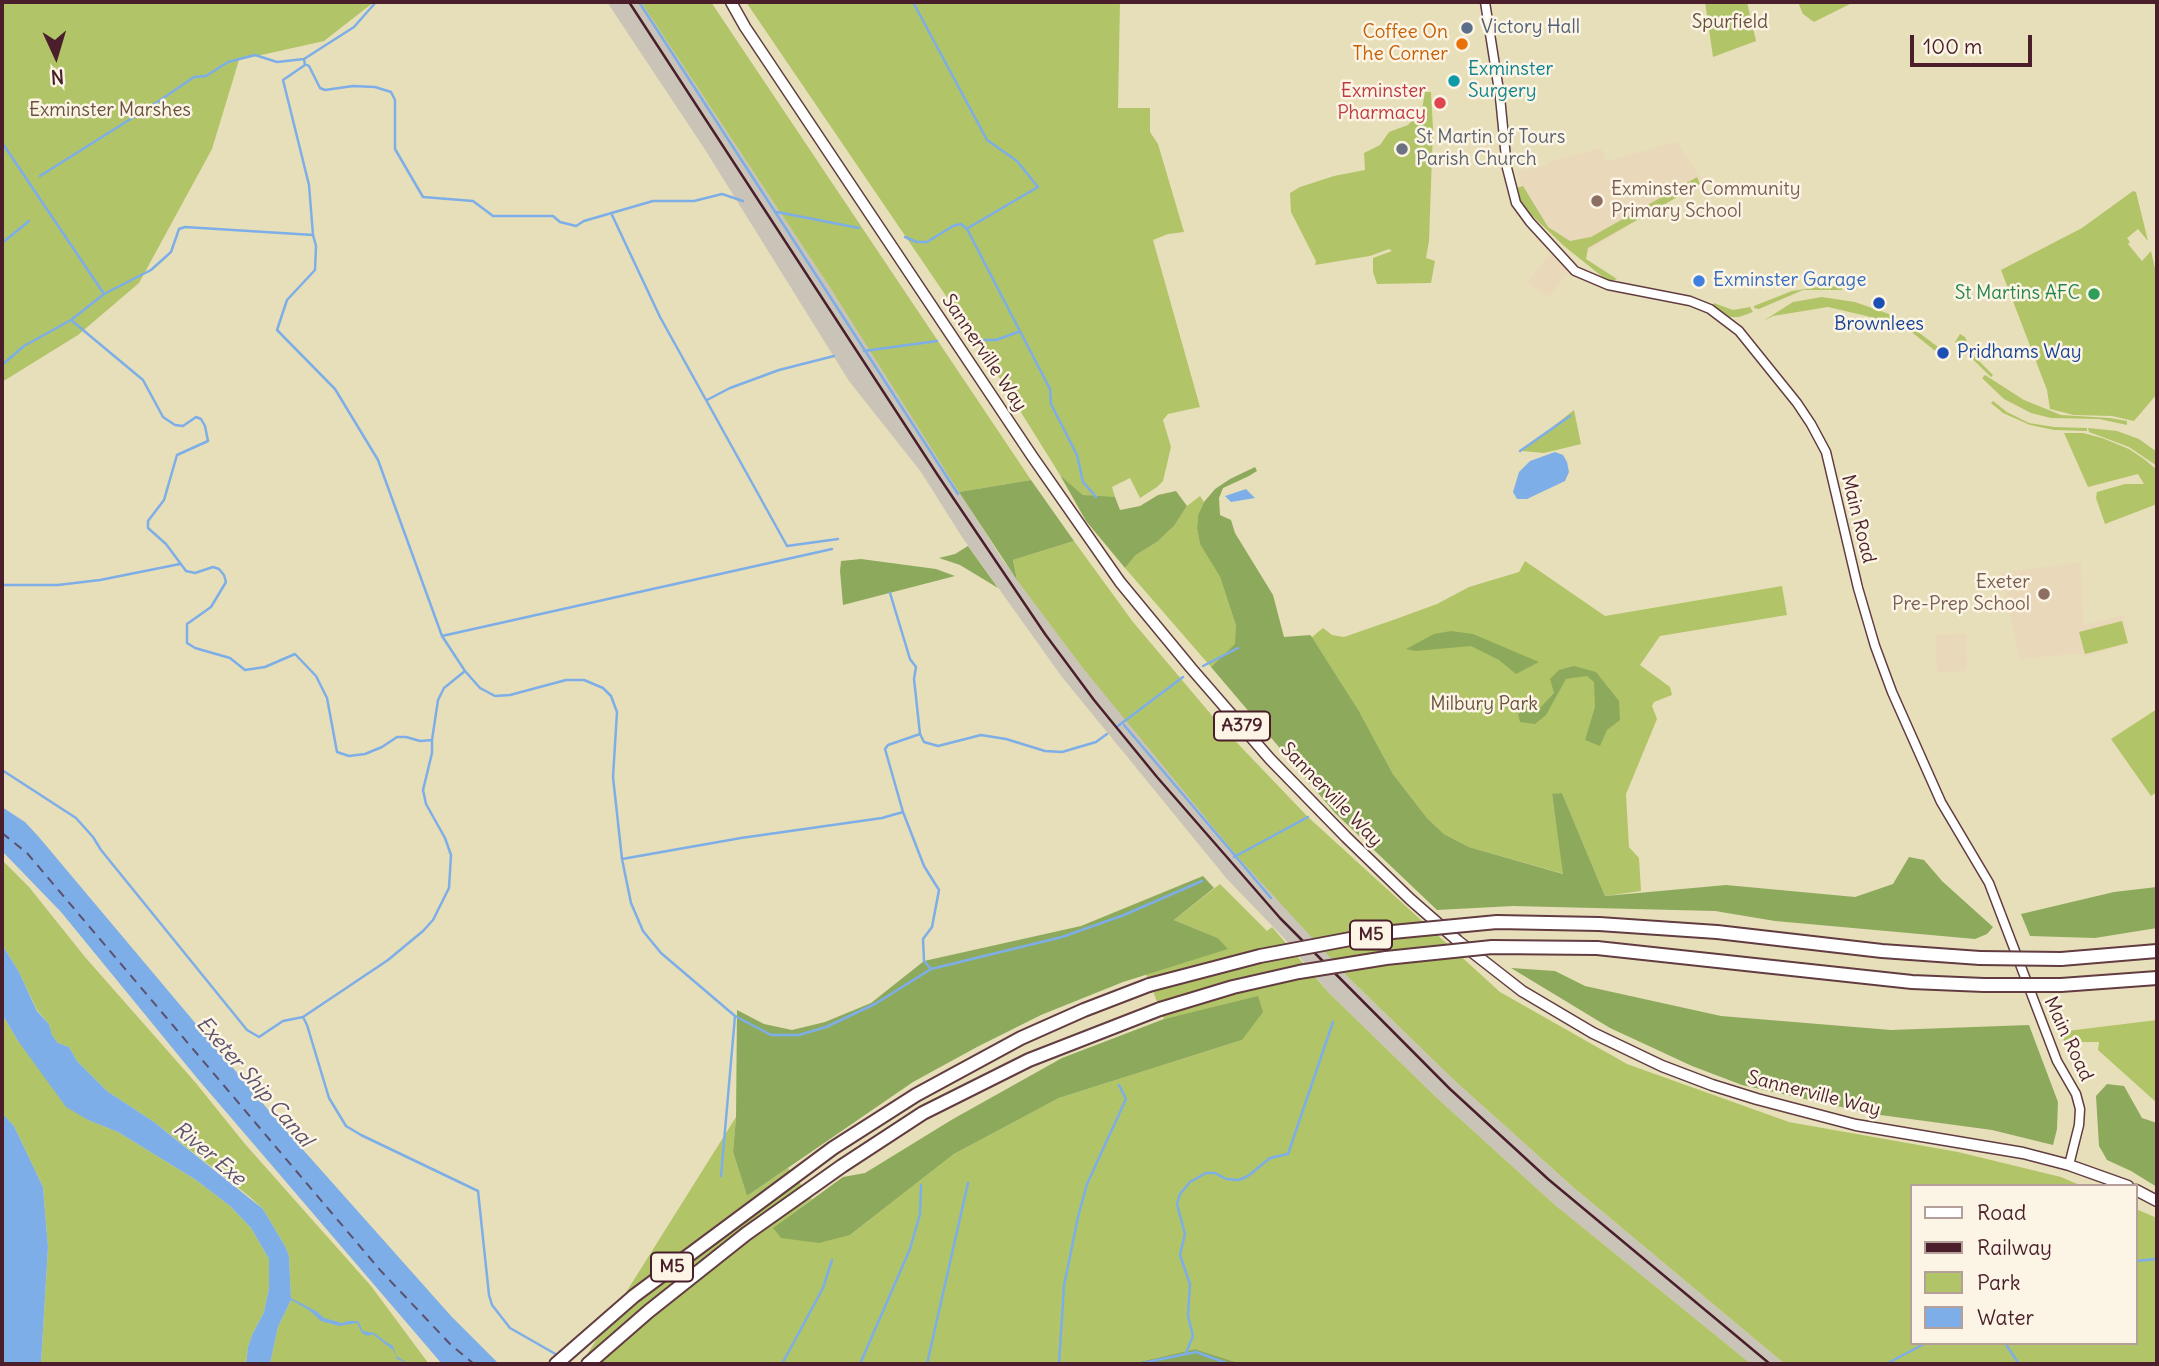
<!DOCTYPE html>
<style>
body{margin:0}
#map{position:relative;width:2159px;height:1366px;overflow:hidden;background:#e7dfba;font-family:Delius,sans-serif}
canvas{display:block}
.frame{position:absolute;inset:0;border:4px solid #4a1f2b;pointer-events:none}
.legend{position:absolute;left:1910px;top:1184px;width:228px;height:161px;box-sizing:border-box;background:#fcf5e5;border:2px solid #b59f9b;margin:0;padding:9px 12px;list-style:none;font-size:21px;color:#4a1f2b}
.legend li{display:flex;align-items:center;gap:14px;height:35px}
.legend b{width:35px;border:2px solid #b59f9b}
.north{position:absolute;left:21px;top:21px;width:70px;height:70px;-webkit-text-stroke:5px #fcf5e5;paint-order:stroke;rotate:176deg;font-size:19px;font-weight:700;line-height:28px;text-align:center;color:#4a1f2b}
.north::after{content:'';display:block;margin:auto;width:24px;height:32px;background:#4a1f2b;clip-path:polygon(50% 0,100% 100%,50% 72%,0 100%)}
.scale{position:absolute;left:1910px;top:35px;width:122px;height:32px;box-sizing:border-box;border:4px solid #4a1f2b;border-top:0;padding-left:9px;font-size:21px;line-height:24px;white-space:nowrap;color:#4a1f2b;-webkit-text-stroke:5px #fcf5e5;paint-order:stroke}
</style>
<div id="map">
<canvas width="2159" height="1366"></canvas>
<div class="frame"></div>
<ul class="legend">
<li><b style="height:9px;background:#fff"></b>Road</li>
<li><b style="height:9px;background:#4a1f2b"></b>Railway</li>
<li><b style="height:19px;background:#b2c468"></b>Park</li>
<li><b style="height:19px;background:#7daee8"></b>Water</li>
</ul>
<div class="north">N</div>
<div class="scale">100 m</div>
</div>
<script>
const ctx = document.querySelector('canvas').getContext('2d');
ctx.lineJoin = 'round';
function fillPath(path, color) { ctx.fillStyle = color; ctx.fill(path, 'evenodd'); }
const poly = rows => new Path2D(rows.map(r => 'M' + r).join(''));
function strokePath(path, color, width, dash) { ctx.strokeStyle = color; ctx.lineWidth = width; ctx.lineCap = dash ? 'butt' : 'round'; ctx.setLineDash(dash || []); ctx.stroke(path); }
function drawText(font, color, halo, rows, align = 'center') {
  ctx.font = font + ' Delius,sans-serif'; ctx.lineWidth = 5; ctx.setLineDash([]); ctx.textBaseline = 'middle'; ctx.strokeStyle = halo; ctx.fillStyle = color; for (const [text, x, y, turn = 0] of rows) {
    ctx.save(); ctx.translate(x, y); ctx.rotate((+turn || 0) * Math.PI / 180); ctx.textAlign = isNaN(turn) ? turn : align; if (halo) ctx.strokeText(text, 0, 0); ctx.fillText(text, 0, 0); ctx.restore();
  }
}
fillPath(poly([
 [1677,142,1701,179,1579,258,1537,221,1523,192,1518,172,1547,165,1547,162,1601,148,1606,161],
 [1550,253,1570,270,1549,297,1527,283],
 [2081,562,2083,625,2124,615,2128,644,2084,657,2082,653,2020,659,2000,573],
 [1966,634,1967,671,1937,672,1935,635]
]), '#ead8ba');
fillPath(poly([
 [607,2,641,2,829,286,1002,559,1082,667,1350,979,1454,1080,1573,1187,1785,1364,1751,1364,1555,1205,1437,1098,1329,993,1283,937,1227,879,1062,677,962,537,921,472,849,381,704,148]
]), '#cac3b8');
fillPath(poly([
 [2,2,374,2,324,41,239,60,212,149,139,283,78,335,2,382],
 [641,2,711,2,1031,480,959,492,829,286],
 [746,2,1120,2,1118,108,1150,108,1150,132,1158,144,1184,232,1168,234,1153,240,1200,407,1168,414,1163,420,1171,447,1163,481,1157,487,1140,498,1130,478,1112,487,1115,497,1096,497,1083,495,1060,475,976,340],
 [1705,2,1747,2,1756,41,1713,57],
 [1798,2,1854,2,1814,22,1803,14],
 [1425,92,1431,92,1433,129,1429,241,1426,258,1435,261,1431,283,1377,284,1373,272,1373,258,1392,251,1389,249,1370,256,1315,265,1316,261,1291,212,1290,193,1300,187,1334,176,1365,170,1364,153,1380,145,1389,132,1408,125,1422,109],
 [1697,177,1700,184,1588,248,1586,259,1617,279,1609,282,1564,246,1521,205,1516,188,1523,186,1548,227,1570,241,1591,237],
 [2133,191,2136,192,2148,241,2138,229,2127,238,2130,242,2128,244,2142,261,2151,251,2157,277,2157,394,2134,421,2112,416,2074,415,2050,409,2047,390,2001,270,2082,228],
 [1826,286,1842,287,1842,290,1803,290,1759,309,1754,308,1754,306,1792,291],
 [1822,297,1855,302,1889,314,1892,322,1828,307,1773,316,1763,321,1793,302],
 [1714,303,1733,310,1750,307,1753,312,1739,317,1730,317,1713,306],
 [1904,326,1910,326,1942,350,1939,354],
 [1960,334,1965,337,1972,354,1993,375,1991,377,1955,342],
 [1985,375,2024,400,2061,415,2110,418,2127,421,2127,425,2099,419,2051,418,2031,413,2004,399,1982,378],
 [1993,401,2007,412,2029,423,2054,427,2087,428,2087,431,2054,430,2030,425,2003,413,1991,403],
 [1574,410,1581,444,1544,453,1522,451],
 [2088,428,2117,431,2139,439,2157,452,2157,466,2129,447,2089,432],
 [2064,433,2083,433,2102,438,2129,449,2144,459,2157,470,2157,504,2105,524,2096,498,2097,492,2125,484,2144,484,2138,474,2088,487],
 [1200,496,1204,502,1198,515,1197,528,1200,543,1220,577,1236,626,1236,644,1211,667,1125,568,1136,555,1157,542,1174,526,1187,506],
 [1074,541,1133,622,1220,725,1308,817,1500,992,1627,1064,1789,1122,1958,1152,2061,1177,2082,1186,1912,1186,1912,1343,2136,1343,2136,1209,2157,1218,2157,1364,1785,1364,1573,1187,1454,1080,1350,979,1237,856,1082,667,1017,580,1013,560],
 [1525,561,1605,616,1782,586,1787,615,1660,636,1640,665,1670,687,1672,695,1654,702,1652,706,1657,719,1626,794,1629,847,1639,858,1641,891,1605,896,1562,793,1552,795,1564,874,1469,847,1444,834,1427,818,1393,774,1359,711,1312,637,1323,628,1332,635,1344,637,1396,619,1437,604,1469,587,1519,572],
 [2122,621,2128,643,2085,654,2079,632],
 [2157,709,2157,792,2151,796,2111,739],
 [2,860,29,887,85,957,195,1082,245,1144,371,1286,429,1364,270,1364,278,1327,291,1300,289,1256,285,1246,263,1209,250,1197,154,1122,107,1091,77,1061,69,1047,58,1043,52,1035,49,1024,37,1010,19,972,2,944],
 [1220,884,1267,931,1272,927,1329,993,1437,1098,1555,1205,1751,1364,1242,1364,1195,1349,1130,1364,594,1364,583,1361,736,1117,733,1152,747,1196,788,1168,812,1199,774,1228,850,1235,954,1154,1059,1098,1242,1040,1258,997,1164,1019,1146,974,1227,949,1218,938,1174,920],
 [2,1014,18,1041,88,1120,118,1132,196,1180,230,1206,251,1228,269,1259,269,1288,264,1312,252,1335,248,1347,246,1364,41,1364,48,1247,43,1187,14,1126,2,1113],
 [2157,1020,2157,1103,2098,1050,2099,1042,2065,1042,2059,1032]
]), '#b2c468');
fillPath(poly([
 [1255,467,1257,471,1249,476,1223,488,1219,498,1220,515,1231,520,1235,533,1273,595,1284,637,1310,635,1312,637,1359,711,1393,774,1427,818,1444,834,1469,847,1563,874,1552,794,1562,793,1605,896,1726,885,1855,897,1893,884,1909,857,1924,860,1942,881,1993,927,1987,934,1975,939,1775,921,1715,911,1513,906,1437,910,1335,813,1211,667,1235,644,1236,626,1220,577,1200,544,1197,528,1198,515,1204,502,1215,489,1230,479],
 [1060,475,1083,495,1115,497,1120,510,1140,506,1158,495,1176,491,1187,506,1174,526,1157,542,1136,555,1125,568,1086,521],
 [1031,480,1074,541,1013,560,1017,580,959,492],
 [968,546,998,588,960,565,939,558,955,554],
 [861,559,936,569,955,576,843,605,840,571,841,561],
 [1451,631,1473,634,1539,662,1516,674,1499,660,1471,646,1416,651,1406,649,1434,634],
 [1574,666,1596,672,1619,701,1620,720,1607,730,1600,746,1585,740,1595,707,1594,682,1587,676,1566,679,1546,715,1535,724,1520,722,1518,714,1524,708,1539,709,1554,693,1550,679,1559,670],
 [1203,876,1214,888,1174,920,1218,938,1228,949,1123,982,1041,1015,977,1047,913,1082,747,1196,733,1152,736,1117,737,1010,764,1024,792,1030,825,1022,871,1003,924,961,1081,926],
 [2157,887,2157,928,2095,938,2030,936,2021,914,2114,892],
 [1511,968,1555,971,1585,986,1721,1016,1891,1030,2029,1025,2058,1102,2057,1129,2053,1145,1992,1130,1873,1114,1742,1085,1692,1066,1610,1028],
 [1258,996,1263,1012,1242,1040,1059,1098,954,1154,850,1235,819,1243,781,1238,773,1228,843,1177,865,1173,953,1119,1062,1058,1164,1019],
 [2107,1084,2124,1086,2142,1118,2157,1123,2157,1187,2131,1171,2107,1160,2099,1146,2096,1096],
 [1195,1349,1242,1364,1130,1364]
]), '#8daa5c');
fillPath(poly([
 [1555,452,1563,455,1567,462,1569,472,1565,481,1527,499,1517,499,1513,492,1519,472,1530,461],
 [1246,489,1255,498,1231,502,1225,496],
 [2,807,25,822,38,836,281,1125,451,1316,499,1364,442,1364,197,1078,61,912,2,851],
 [2,944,19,972,37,1011,49,1024,52,1035,58,1043,69,1047,77,1061,107,1091,154,1122,263,1209,285,1246,289,1256,291,1298,316,1311,324,1318,342,1323,348,1321,358,1321,363,1331,374,1333,385,1341,393,1346,396,1356,410,1364,397,1359,393,1350,375,1336,372,1334,368,1336,362,1333,357,1323,339,1326,321,1321,309,1310,291,1300,278,1327,270,1364,246,1364,248,1347,252,1335,264,1312,269,1288,269,1259,251,1228,230,1206,196,1180,118,1132,88,1120,66,1107,18,1041,2,1014],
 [2,1113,14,1126,43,1187,48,1247,41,1364,2,1364]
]), '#7daee8');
strokePath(poly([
 [639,2,958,494],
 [913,2,987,140,1017,161,1038,187,968,228],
 [307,65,309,66,320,88,325,90,353,86,375,87,391,92,395,100,395,149,423,197,473,201,493,216,553,216,560,222,576,226,584,221,653,201,694,201,722,194,743,201],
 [3,144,104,294],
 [40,176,156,103,194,77,206,76,228,62,255,55,277,62,304,59],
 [777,212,859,228],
 [612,215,660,317,787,546,838,539],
 [313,235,316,246,315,270,287,300,277,330,335,389,378,460,442,636],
 [905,237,917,242,927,242,953,226,961,224,967,229,1050,389,1051,404,1077,455,1083,482,1096,497],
 [2,243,29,221],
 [71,320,143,380,163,417,175,425,183,426,196,417,201,419,205,426,208,441,177,455,164,500,148,521,148,528,166,544,186,571,195,573,213,567,219,569,224,575,226,582,211,607,187,624,187,643,195,648,230,658,245,670,265,667,295,654,316,676,327,698,337,752,349,756,365,754,382,747,397,737,406,737,420,741,432,740,438,700,444,688,465,671,442,636,832,549],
 [976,340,996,340,1018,332],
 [864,351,937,341],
 [2,365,24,346,71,320,104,294,151,270,171,252,179,229,185,227,313,235,309,185,283,80,305,65,304,59,354,27,376,2],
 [707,400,730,388,779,370,834,356],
 [1520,451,1570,416],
 [2,585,58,585,100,580,180,564],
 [890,593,910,659,916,667,914,679,920,734],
 [1203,666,1238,648],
 [465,671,480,688,495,696,510,695,566,680,584,680,603,688,611,696,617,712,613,777,622,859,631,903,643,931,661,953,735,1016,721,1176],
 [1124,725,1271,898],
 [1118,726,1183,677],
 [2,770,76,818,93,837,101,850,247,1030,259,1037,283,1021,303,1017,307,1025,329,1098,346,1126,361,1135,478,1191,489,1295,492,1305,510,1328,559,1356],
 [903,812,924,866,939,890,932,927,923,939,924,961,931,969],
 [1234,857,1308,817],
 [622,859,741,838,882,818,903,812,885,749,888,745,920,734,924,742,938,746,981,735,1006,739,1045,751,1062,752,1096,742,1107,734],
 [735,1016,771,1035,799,1035,826,1027,875,1004,931,969,1062,937,1124,915,1202,881],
 [303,1017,388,960,423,931,433,920,449,888,451,855,445,838,426,804,423,790,432,753,432,740],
 [2136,1261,2157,1259],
 [2005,1343,2019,1364],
 [1186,1353,1193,1336,1188,1316,1190,1284,1180,1255,1185,1234,1177,1204,1180,1194,1190,1182,1206,1173,1215,1173,1226,1179,1239,1180,1248,1176,1270,1158,1288,1154,1333,1022],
 [782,1364,823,1288,832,1260],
 [860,1364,910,1249,920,1214,921,1185],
 [927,1364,968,1183],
 [1059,1364,1064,1286,1078,1217,1087,1184,1126,1099,1119,1085],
 [1138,1364,1196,1352,1229,1364],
 [1886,1364,1926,1343]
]), '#7daee8', 2.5);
strokePath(poly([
 [2,833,27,853,380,1270,451,1345,474,1364]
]), '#5c516d', 2, [9, 7]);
const minor = poly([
 [1485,2,1500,97,1507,168,1516,203,1530,222,1575,271,1608,285,1690,301,1710,309,1739,331,1797,403,1811,424,1826,452,1858,588,1875,646,1892,692,1941,802,1989,883,2057,1061,2076,1094,2080,1109,2079,1125,2069,1165]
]);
const major = poly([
 [731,2,745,27,1032,456,1120,582,1191,668,1270,759,1346,837,1410,899,1458,941,1522,991,1593,1033,1662,1066,1712,1085,1757,1099,1856,1125,2023,1153,2069,1165,2128,1186],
 [2136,1190,2157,1201]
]);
const highway = poly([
 [1599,924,1717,932,1882,951,1980,958],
 [1597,948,1912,982,1984,985],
 [2061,959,2157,951],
 [2061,985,2157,978],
 [556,1364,634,1296,833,1148,916,1095,1021,1038,1084,1010,1149,985],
 [588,1364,649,1311,746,1234,842,1166,923,1113,1029,1060,1160,1009]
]);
strokePath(minor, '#623c40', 11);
strokePath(major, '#623c40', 13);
strokePath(highway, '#623c40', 16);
strokePath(minor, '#fff', 8);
strokePath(major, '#fff', 10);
strokePath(highway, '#fff', 12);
strokePath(poly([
 [629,2,937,474,1045,634,1094,700,1157,777,1280,918,1450,1089,1548,1179,1770,1364]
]), '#4a1f2b', 2.5);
const highwayBridge = poly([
 [1980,958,2061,959],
 [1149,985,1260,956,1382,933,1497,922,1599,924],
 [1984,985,2061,985],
 [1160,1009,1233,987,1299,972,1386,958,1492,947,1597,948]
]);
strokePath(highwayBridge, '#623c40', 16, []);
strokePath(highwayBridge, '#fff', 12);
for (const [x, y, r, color] of [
 [1467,28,7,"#5c6f8a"],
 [1462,44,7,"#e8710a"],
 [1454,81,7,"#0f9aa8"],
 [1440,103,7,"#e0444e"],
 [1402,149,7,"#6b7280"],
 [1597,201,7,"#8d6e63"],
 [1699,281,7,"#3f7fe0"],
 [2094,294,7,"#2e9e5b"],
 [1879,303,7,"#1a4fb4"],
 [1943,353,7,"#1a4fb4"],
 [2044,594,7,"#8d6e63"]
]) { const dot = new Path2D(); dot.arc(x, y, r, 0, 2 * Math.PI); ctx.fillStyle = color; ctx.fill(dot); strokePath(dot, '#fcf5e5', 2.5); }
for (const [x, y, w] of [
 [1242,726,56],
 [1371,935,42],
 [672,1267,42]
]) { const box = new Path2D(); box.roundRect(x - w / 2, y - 14.5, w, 29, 5); ctx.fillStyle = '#fcf5e5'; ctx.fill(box); strokePath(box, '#4a1f2b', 2); }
drawText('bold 18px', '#4a1f2b', null, [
 ["A379",1242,726],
 ["M5",1371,935],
 ["M5",672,1267]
]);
drawText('19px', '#69513d', '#fcf5e5', [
 ["Spurfield",1730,23],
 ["Exminster Marshes",110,111],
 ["Milbury Park",1484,705]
]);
drawText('19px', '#4e5e75', '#fcf5e5', [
 ["Victory Hall",1481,28]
], 'left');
drawText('19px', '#c56008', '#fcf5e5', [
 ["Coffee On",1448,33],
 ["The Corner",1448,55]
], 'right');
drawText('19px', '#0d838f', '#fcf5e5', [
 ["Exminster",1468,70],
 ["Surgery",1468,92]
], 'left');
drawText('19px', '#be3a42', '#fcf5e5', [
 ["Exminster",1426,92],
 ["Pharmacy",1426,114]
], 'right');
drawText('19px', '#5b616d', '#fcf5e5', [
 ["St Martin of Tours",1416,138],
 ["Parish Church",1416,160]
], 'left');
drawText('19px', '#785e54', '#fcf5e5', [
 ["Exminster Community",1611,190],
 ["Primary School",1611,212],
 ["Exeter",2030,583,"right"],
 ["Pre-Prep School",2030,605,"right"]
], 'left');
drawText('19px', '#366cbe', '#fcf5e5', [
 ["Exminster Garage",1713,281]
], 'left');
drawText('19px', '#27864d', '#fcf5e5', [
 ["St Martins AFC",2080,294]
], 'right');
drawText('19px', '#164399', '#fcf5e5', [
 ["Brownlees",1879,325],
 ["Pridhams Way",1957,353,"left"]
]);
drawText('19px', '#4a1f2b', '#fcf5e5', [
 ["Sannerville Way",984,353,56],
 ["Main Road",1858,519,76],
 ["Sannerville Way",1331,795,46],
 ["Main Road",2068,1039,65],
 ["Sannerville Way",1814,1094,14]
]);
drawText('italic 21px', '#5c516d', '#fcf5e5', [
 ["Exeter Ship Canal",254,1082,49],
 ["River Exe",209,1154,40]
]);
</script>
